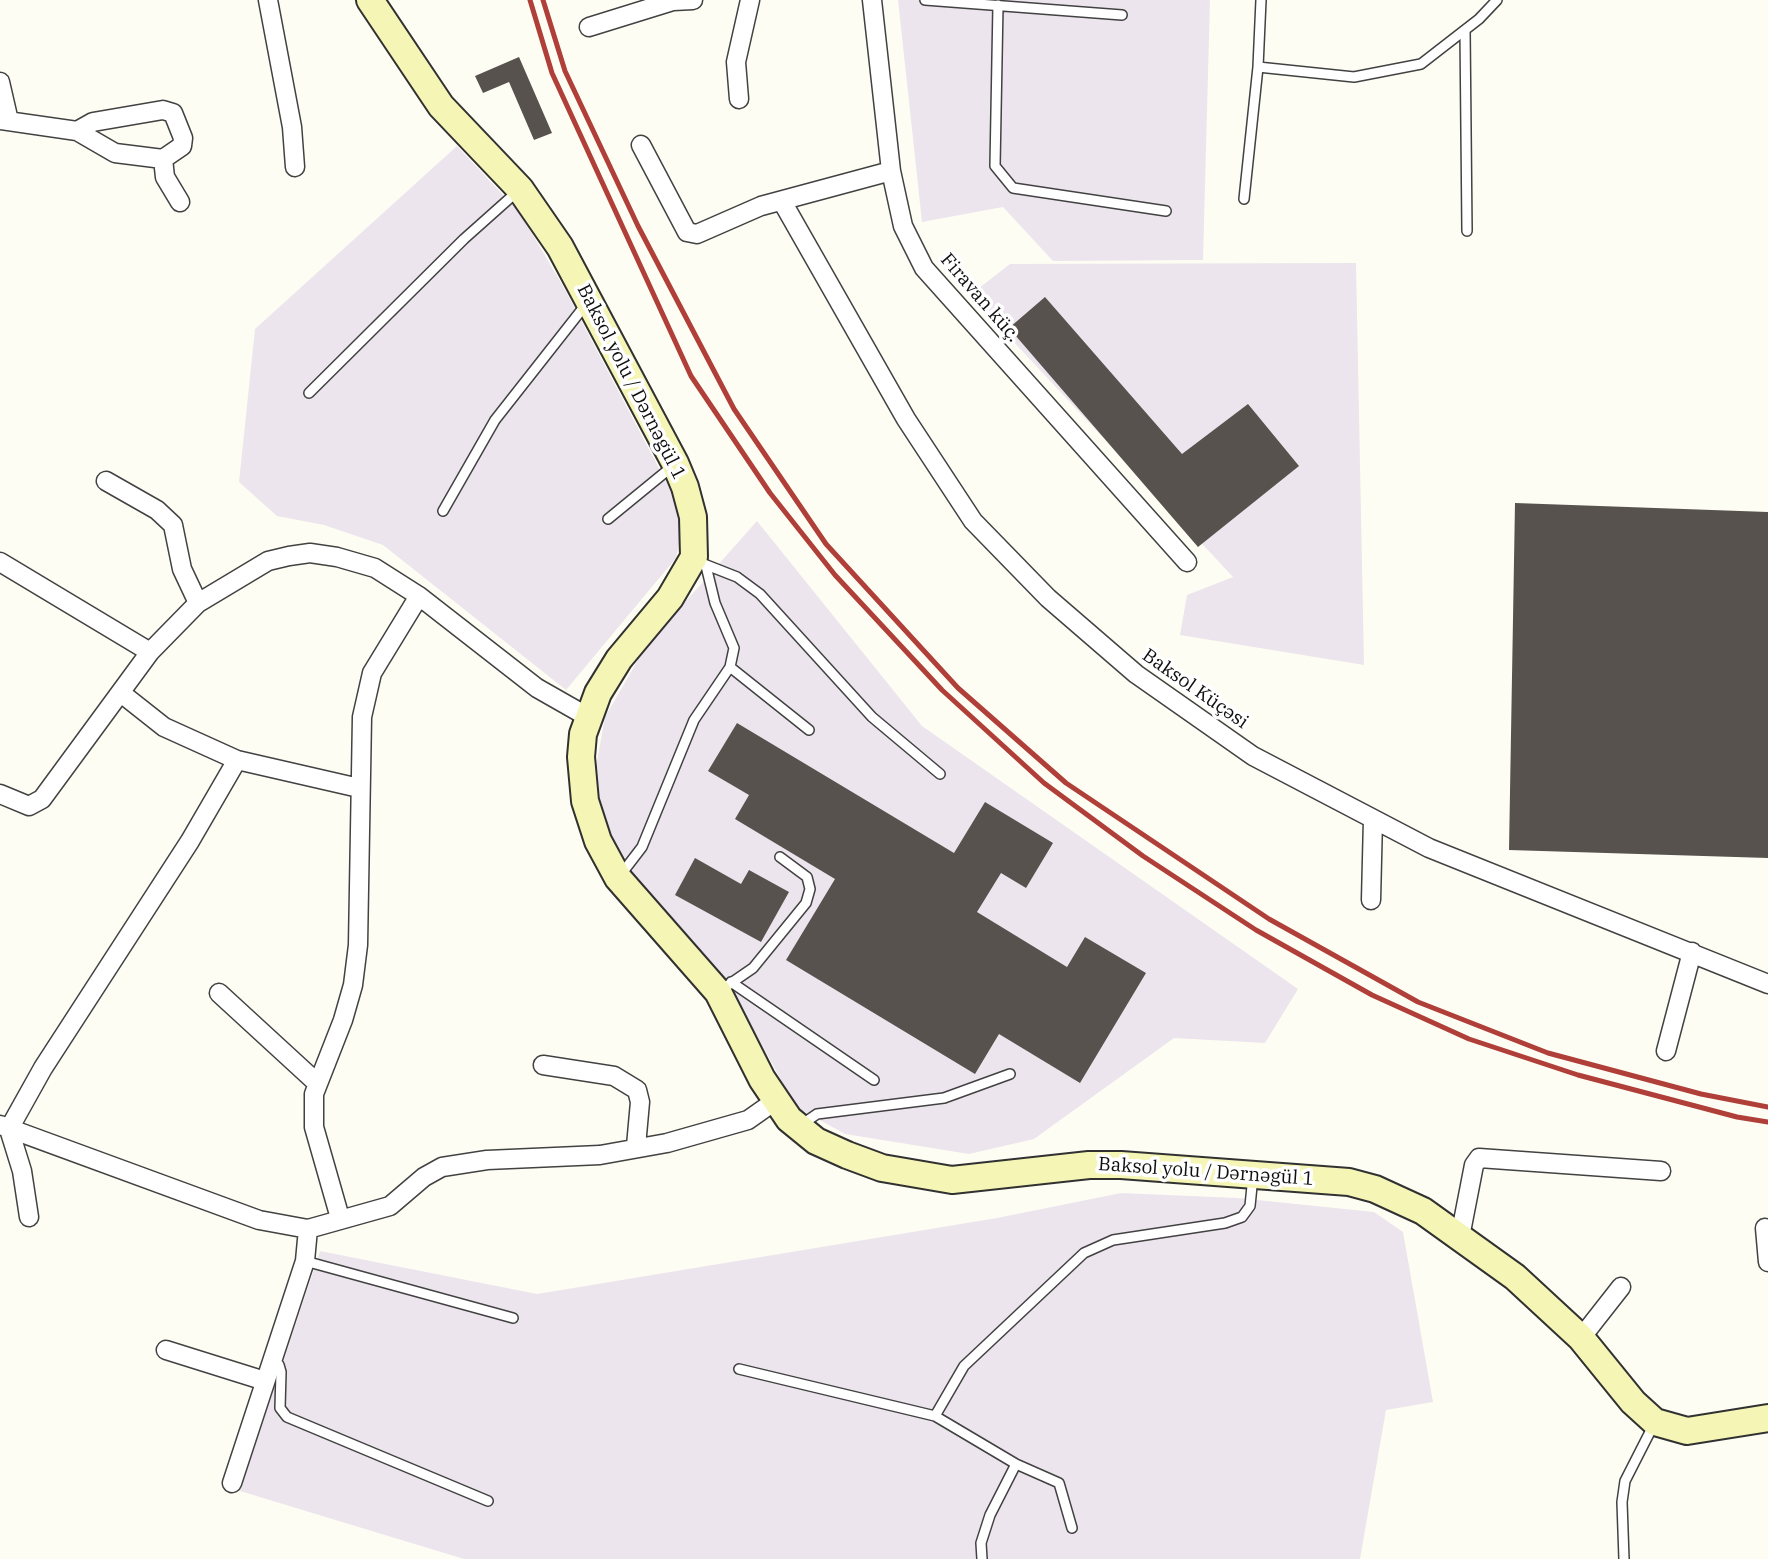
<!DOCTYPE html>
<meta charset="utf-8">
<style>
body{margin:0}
canvas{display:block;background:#fdfdf3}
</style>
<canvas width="1768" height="1559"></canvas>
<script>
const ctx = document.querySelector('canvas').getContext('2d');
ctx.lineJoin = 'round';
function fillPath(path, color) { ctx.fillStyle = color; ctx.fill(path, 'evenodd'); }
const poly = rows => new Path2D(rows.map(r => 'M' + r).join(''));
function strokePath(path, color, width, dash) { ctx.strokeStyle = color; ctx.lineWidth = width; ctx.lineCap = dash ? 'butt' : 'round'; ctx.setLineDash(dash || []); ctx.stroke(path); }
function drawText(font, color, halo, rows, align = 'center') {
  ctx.font = font + ' "IBM Plex Serif",serif'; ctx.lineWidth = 7; ctx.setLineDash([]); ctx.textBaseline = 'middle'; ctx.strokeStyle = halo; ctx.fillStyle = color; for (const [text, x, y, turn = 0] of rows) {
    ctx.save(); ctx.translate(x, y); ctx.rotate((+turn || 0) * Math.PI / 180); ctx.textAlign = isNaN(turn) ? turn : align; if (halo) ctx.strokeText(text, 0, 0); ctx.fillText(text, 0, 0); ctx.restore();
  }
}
fillPath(poly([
 [898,0,1210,0,1203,260,1053,261,1003,207,922,222],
 [457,146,520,213,564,288,671,491,682,529,676,558,566,690,383,545,324,525,277,516,239,482,255,329],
 [1356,263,1364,665,1180,635,1187,595,1233,577,970,295,1010,264],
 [757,521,922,726,1298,989,1265,1043,1174,1038,1034,1139,969,1154,845,1134,796,1107,735,996,635,884,603,832,595,772,605,717,646,646],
 [1121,1193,1238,1198,1374,1212,1403,1232,1433,1402,1386,1410,1360,1559,464,1559,240,1491,320,1251,537,1294,997,1218]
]), '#ede5ed');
fillPath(poly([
 [519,57,552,133,534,140,509,82,483,93,475,76],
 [1045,297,1182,454,1248,404,1299,466,1198,547,1009,328],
 [1515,503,1768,512,1768,858,1509,850],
 [737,723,954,853,985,802,1053,843,1026,888,1001,873,977,912,1067,967,1085,937,1146,973,1080,1083,999,1034,975,1074,786,960,835,879,735,819,749,795,708,771],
 [695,858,741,884,749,870,789,892,761,942,675,895]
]), '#57524d');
const service = poly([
 [925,0,1122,15],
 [998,5,995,166,1013,188,1166,211],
 [1465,30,1467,231],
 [1258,67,1354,77,1421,64,1479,19,1497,0],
 [1244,199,1258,67,1261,0],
 [309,393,464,239,519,190],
 [443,511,495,420,587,303],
 [608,519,674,465],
 [704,564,737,577,760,594,872,717,940,774],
 [730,667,809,730],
 [619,877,642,847,694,720,730,667,734,648,715,603,706,566],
 [731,982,874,1080],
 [721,990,753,968,806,903,810,889,807,877,780,857],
 [801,1125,817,1114,944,1098,1010,1074],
 [305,1261,513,1318],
 [272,1361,279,1365,281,1372,280,1408,287,1417,488,1501],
 [739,1369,935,1416],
 [1072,1528,1059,1483,1016,1464,935,1416,964,1366,1084,1253,1113,1240,1225,1223,1242,1217,1250,1206,1253,1176],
 [982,1559,981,1543,990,1515,1016,1464],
 [1624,1559,1622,1502,1625,1481,1654,1424]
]);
const minor = poly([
 [268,0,292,127,295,167],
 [872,0,891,171,903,226,924,268,1187,562],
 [589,27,673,1,693,0],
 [0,82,9,121],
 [739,99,736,62,750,0],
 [0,120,77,131,115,153,163,159,182,146,183,138,173,113,163,110,93,122,77,131],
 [641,145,687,232,697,234,761,206,891,171],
 [163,159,165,177,180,202],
 [783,203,906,419,973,521,1048,598,1136,674,1253,756,1429,848,1768,984],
 [106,481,157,510,173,525,182,569,198,603],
 [0,562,150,652],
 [121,693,164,727,237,760,359,788],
 [0,794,29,806,42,799,150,652,198,603,268,561,289,556,310,553,337,557,375,568,419,596,537,688,588,717],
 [1371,900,1373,819],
 [219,993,317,1083],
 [1666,1051,1692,952],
 [543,1065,614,1076,637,1090,640,1102,636,1146],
 [0,1125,259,1220,308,1229,390,1206,424,1177,442,1167,487,1160,600,1155,667,1143,748,1120,775,1101],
 [29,1217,22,1171,9,1129,43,1068,190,841,237,760],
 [340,1218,314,1127,314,1094,343,1020,353,985,358,945,362,717,372,673,419,596],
 [1765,1228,1768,1262],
 [1460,1237,1474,1165,1479,1158,1661,1171],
 [1581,1338,1621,1287],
 [166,1350,265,1381],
 [232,1483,305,1261,308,1229]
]);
const secondary = poly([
 [370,0,441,106,520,189,560,247,675,463,685,487,693,517,694,557,670,598,619,659,598,693,583,734,581,757,585,801,598,841,618,878,718,992,762,1079,789,1119,816,1141,847,1155,882,1168,952,1180,1089,1165,1121,1165,1349,1182,1375,1189,1423,1211,1515,1277,1581,1338,1633,1402,1655,1422,1687,1431,1768,1418]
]);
strokePath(service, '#424242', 12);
strokePath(minor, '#424242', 21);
strokePath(secondary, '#313131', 30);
strokePath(service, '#fff', 9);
strokePath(minor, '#fff', 18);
strokePath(secondary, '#f5f5b6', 26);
strokePath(poly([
 [530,0,552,73,691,376,770,493,835,575,942,690,1044,783,1143,856,1256,930,1372,995,1469,1039,1578,1075,1737,1117,1768,1122],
 [543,0,565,71,638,226,734,409,826,544,958,688,1066,783,1269,919,1418,1002,1548,1053,1701,1094,1768,1107]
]), '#af3f38', 5);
drawText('19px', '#0f0f0f', '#fff', [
 ["Firavan küç.",980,298,49],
 ["Baksol yolu / Dərnəgül 1",631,382,63],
 ["Baksol Küçəsi",1195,689,35],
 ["Baksol yolu / Dərnəgül 1",1206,1172,4]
]);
</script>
